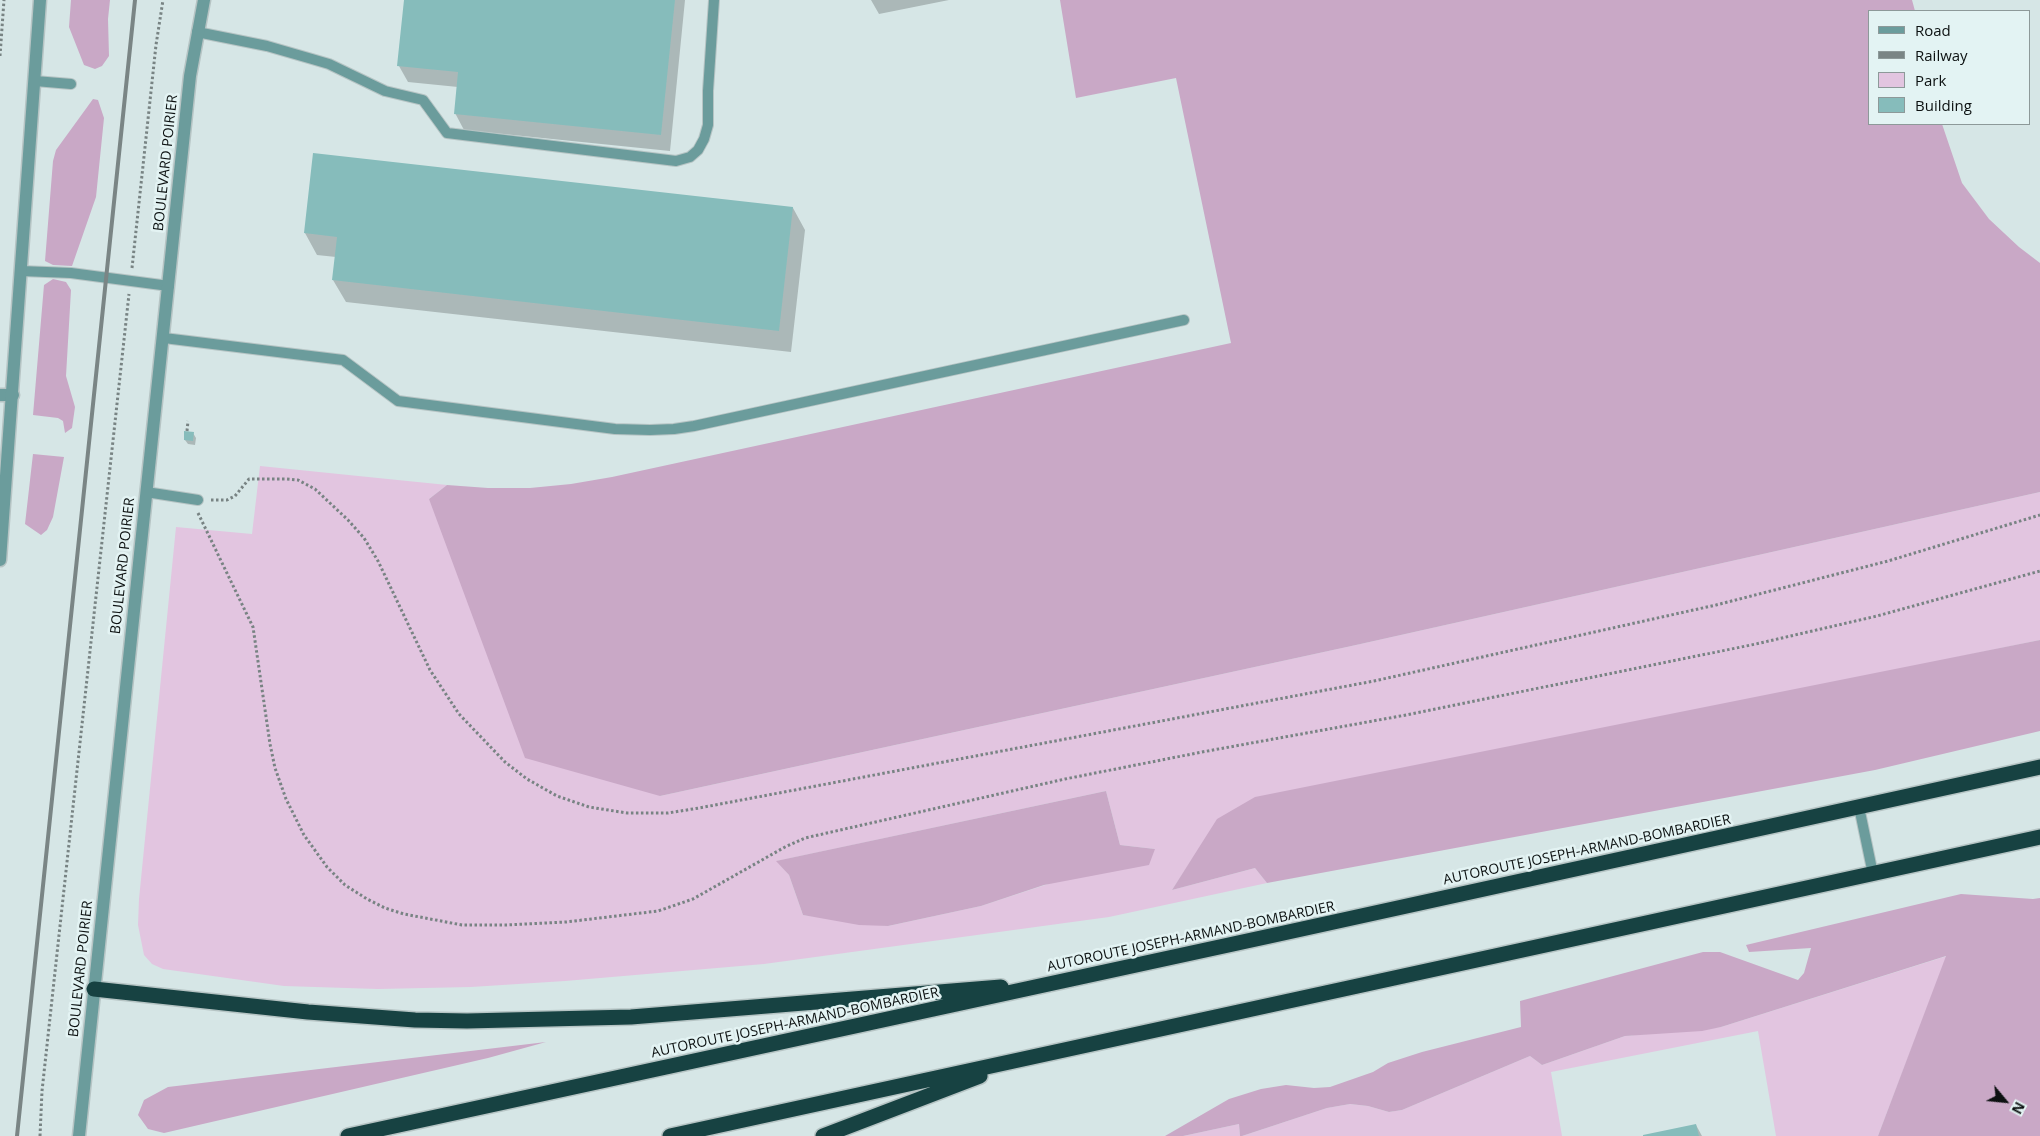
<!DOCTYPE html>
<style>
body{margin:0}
#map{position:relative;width:2040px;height:1136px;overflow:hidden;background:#d6e6e6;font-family:"Open Sans",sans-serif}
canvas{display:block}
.legend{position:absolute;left:1868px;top:10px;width:162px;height:115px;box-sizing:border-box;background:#e3f3f3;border:1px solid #8d9999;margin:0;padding:6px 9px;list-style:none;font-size:15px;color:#0c1111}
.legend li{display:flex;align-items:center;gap:10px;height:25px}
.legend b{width:25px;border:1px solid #8d9999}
.north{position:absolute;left:1980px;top:1076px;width:50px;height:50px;-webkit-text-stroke:4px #e3f3f3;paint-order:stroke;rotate:118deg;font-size:14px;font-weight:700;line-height:20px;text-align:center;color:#0c1111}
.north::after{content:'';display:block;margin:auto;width:18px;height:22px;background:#0c1111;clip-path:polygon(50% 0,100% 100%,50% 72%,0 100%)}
</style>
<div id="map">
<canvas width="2040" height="1136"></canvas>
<ul class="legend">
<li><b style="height:6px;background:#6b9c9c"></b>Road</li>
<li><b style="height:6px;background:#7a8585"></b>Railway</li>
<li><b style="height:14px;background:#e2c5e0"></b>Park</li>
<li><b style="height:14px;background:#86bcbb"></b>Building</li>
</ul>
<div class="north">N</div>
</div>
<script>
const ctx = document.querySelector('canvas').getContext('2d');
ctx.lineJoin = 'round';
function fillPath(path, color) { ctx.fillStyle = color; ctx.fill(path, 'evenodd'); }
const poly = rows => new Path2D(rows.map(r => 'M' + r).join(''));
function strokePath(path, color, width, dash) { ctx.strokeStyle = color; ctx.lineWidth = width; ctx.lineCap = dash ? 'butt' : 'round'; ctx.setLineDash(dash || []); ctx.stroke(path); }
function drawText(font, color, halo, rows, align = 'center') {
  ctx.font = font + ' "Open Sans",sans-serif'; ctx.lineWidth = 5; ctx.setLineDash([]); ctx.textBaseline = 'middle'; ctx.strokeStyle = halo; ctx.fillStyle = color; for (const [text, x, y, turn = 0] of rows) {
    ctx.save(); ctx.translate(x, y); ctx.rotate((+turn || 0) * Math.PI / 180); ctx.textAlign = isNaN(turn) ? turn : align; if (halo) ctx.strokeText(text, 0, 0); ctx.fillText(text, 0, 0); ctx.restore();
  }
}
fillPath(poly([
 [260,466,447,485,429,499,660,796,1356,645,2040,492,2040,640,1958,657,1193,858,1172,890,1255,868,1267,883,1109,917,764,964,565,981,471,987,378,989,284,986,163,969,152,964,144,955,138,925,139,899,176,527,252,534],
 [1106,791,1120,845,1155,849,981,906,888,926,803,915,789,875,777,861],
 [1947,956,1878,1136,1776,1136,1758,1031,1551,1072,1562,1136,1242,1136,1327,1108,1350,1104,1368,1106,1389,1112,1402,1110,1530,1056,1542,1065,1625,1036,1721,1027],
 [1239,1124,1240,1136,1183,1136]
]), '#e2c5e0');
fillPath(poly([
 [71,0,110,0,108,19,109,56,102,66,95,69,84,65,69,27],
 [1060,0,1912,0,1915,11,1869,11,1869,124,1942,124,1962,183,1989,219,2019,247,2040,263,2040,492,1356,645,660,796,525,758,429,499,447,485,488,488,530,488,571,484,612,477,1231,343,1176,78,1076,98],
 [93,99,98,100,104,118,96,197,72,266,53,265,45,261,53,161,56,150],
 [53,279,66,282,71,290,66,376,75,407,72,428,65,433,63,421,58,418,33,415,44,285],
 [33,454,64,457,53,517,47,530,41,535,25,524],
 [2040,640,2040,731,1875,770,1267,883,1255,868,1172,890,1217,819,1255,797],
 [1106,791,1120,845,1155,849,1149,865,1044,885,981,906,888,926,859,925,803,915,789,875,776,861],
 [1961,894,2033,899,2040,898,2040,1136,1878,1136,1946,956,1721,1027,1702,1031,1625,1036,1542,1065,1530,1056,1402,1110,1389,1112,1368,1106,1350,1104,1327,1108,1242,1136,1240,1136,1239,1124,1183,1136,1165,1136,1229,1099,1261,1089,1286,1085,1314,1088,1330,1087,1373,1072,1388,1063,1422,1052,1521,1027,1520,1001,1703,952,1720,952,1798,980,1804,973,1811,948,1749,952,1746,945],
 [546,1042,488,1058,164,1133,148,1129,138,1115,144,1100,168,1087]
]), '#c9a8c6');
fillPath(poly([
 [406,0,685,0,670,151,464,130,455,113,458,87,408,82,399,66],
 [871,0,949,0,879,14],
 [314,154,793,208,805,230,791,352,346,302,333,280,336,257,317,255,305,233],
 [193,433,196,438,195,445,188,444,185,440],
 [1696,1125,1702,1136,1645,1136]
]), '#0003');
fillPath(poly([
 [404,0,675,0,661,135,454,114,458,72,397,66],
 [313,153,793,207,779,331,332,280,337,237,304,233],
 [184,431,194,432,193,441,184,440],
 [1696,1124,1699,1136,1643,1136,1643,1135]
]), '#86bcbb');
const service = poly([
 [197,32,267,46,312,59,329,64,385,91,423,100,447,133,676,161,690,157,698,150,704,139,708,125,708,91,714,0],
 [35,81,71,84],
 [21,271,71,273,169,286],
 [164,338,343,360,398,401,615,429,650,430,674,429,694,426,1184,320],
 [146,492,198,500],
 [1859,807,1873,874]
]);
const minor = poly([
 [0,395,13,395],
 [79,1136,190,76,204,0]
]);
const tertiary = poly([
 [0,560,40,0]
]);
const motorway = poly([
 [94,989,308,1012,415,1020,467,1021,631,1017,1001,987],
 [348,1136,1270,936,2040,767],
 [670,1136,2040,837],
 [823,1136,980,1076]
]);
strokePath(service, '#b6c4c4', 12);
strokePath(minor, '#b6c4c4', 15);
strokePath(tertiary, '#b6c4c4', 15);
strokePath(motorway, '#b6c4c4', 18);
strokePath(poly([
 [0,56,4,0],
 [132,268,156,45,163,0],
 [187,431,188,421],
 [211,500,227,500,235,496,249,479,287,479,298,480,315,489,348,520,364,538,378,561,430,670,459,714,505,762,527,779,557,796,589,807,627,813,668,813,699,808,1374,681,1716,605,1888,561,2040,515],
 [198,513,253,627,270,744,275,768,286,799,304,835,327,867,345,885,367,899,385,908,404,914,462,925,507,925,566,922,658,911,693,899,785,847,805,838,1065,779,1202,752,1406,715,1756,644,1877,616,2040,571],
 [40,1136,42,1091,129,294]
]), '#788383', 3, [2.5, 2.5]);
strokePath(service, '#6b9c9c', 10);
strokePath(minor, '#6b9c9c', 12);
strokePath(tertiary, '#6b9c9c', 12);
strokePath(motorway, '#174242', 15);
strokePath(poly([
 [17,1136,135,0]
]), '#7a8585', 4);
drawText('14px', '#0c1111', '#e3f3f3', [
 ["BOULEVARD POIRIER",166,163,-84],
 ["BOULEVARD POIRIER",123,566,-84],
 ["AUTOROUTE JOSEPH-ARMAND-BOMBARDIER",1587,850,-12],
 ["AUTOROUTE JOSEPH-ARMAND-BOMBARDIER",1191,937,-12],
 ["BOULEVARD POIRIER",81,969,-84],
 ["AUTOROUTE JOSEPH-ARMAND-BOMBARDIER",795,1023,-12]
]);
</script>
